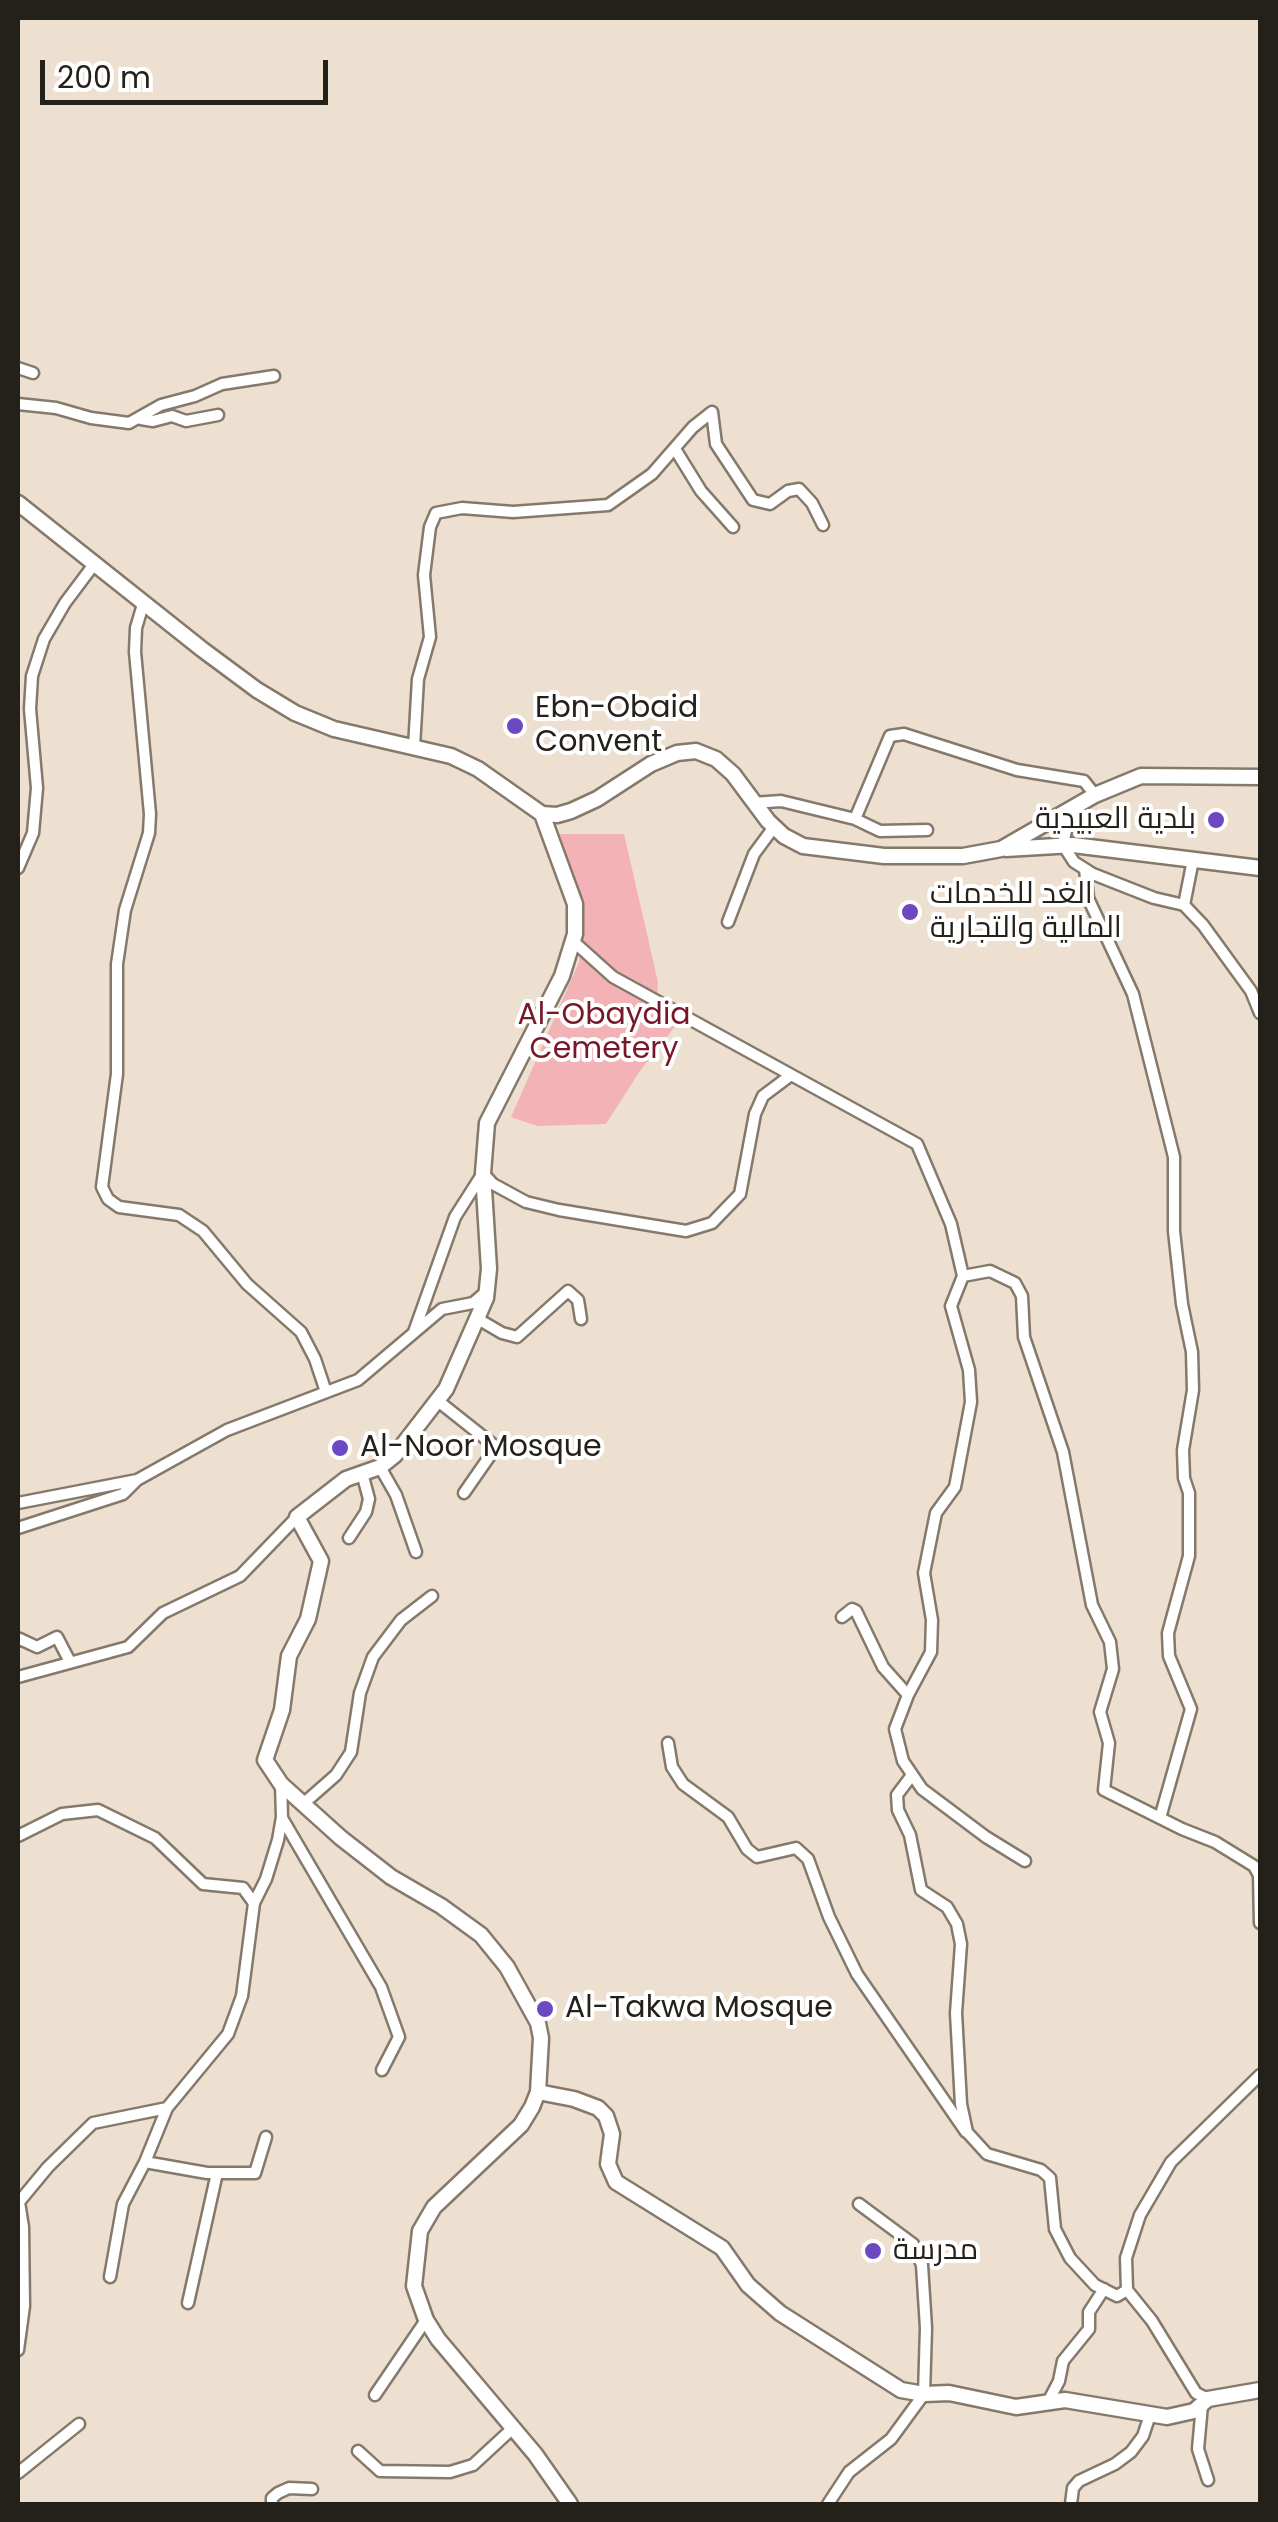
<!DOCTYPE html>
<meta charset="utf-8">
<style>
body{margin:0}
#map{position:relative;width:1278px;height:2522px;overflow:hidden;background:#ede0d1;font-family:Poppins,sans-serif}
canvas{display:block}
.frame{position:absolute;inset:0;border:20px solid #24201a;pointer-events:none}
.scale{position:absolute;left:40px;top:60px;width:288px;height:45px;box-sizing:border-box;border:5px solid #24201a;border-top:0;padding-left:12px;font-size:30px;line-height:35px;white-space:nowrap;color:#24201a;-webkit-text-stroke:8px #fff;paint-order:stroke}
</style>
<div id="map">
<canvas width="1278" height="2522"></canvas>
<div class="frame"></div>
<div class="scale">200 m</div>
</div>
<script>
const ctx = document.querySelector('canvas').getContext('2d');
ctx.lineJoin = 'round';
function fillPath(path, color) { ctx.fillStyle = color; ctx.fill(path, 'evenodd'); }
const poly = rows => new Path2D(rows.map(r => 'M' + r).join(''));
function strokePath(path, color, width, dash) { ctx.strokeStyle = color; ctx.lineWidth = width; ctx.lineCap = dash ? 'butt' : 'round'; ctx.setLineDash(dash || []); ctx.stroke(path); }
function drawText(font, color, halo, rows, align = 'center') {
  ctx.font = font + ' Poppins,Cairo,sans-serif'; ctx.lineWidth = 8; ctx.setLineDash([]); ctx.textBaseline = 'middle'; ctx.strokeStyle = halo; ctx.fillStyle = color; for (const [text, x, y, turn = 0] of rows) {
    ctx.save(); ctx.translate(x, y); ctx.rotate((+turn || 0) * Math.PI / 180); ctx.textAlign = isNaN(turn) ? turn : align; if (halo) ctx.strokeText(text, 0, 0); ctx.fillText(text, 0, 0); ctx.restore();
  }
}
fillPath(poly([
 [560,834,624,834,658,982,656,1011,677,1024,640,1071,606,1124,537,1126,511,1117,579,962,584,919]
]), '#f3b3b6');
const street = poly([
 [18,368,33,373],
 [18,404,56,408,91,418,129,423,161,405,195,396,222,384,274,376],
 [712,412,716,444,753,500,770,504,788,491,799,489,812,503,823,525],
 [141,419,153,421,172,416,186,421,218,415],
 [675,449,701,491,733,527],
 [144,601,136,628,135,652,150,814,149,833,125,910,117,964,117,1074,102,1187,108,1199,119,1207,179,1215,203,1231,247,1284,301,1332,315,1359,326,1392],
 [414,747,418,679,430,637,424,575,430,527,436,513,462,508,513,512,608,505,652,474,693,427,712,412],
 [753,803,781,801,855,819],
 [1070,811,1063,845,1074,862,1093,874,1154,898,1184,905,1203,925,1251,991,1260,1013],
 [927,830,880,831,855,819,890,736,904,734,1017,770,1084,781,1095,795],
 [18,868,33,833,37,788,30,709,32,676,44,639,65,603,95,563],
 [1085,869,1088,898,1133,994,1174,1157,1174,1231,1182,1304,1192,1352,1193,1390,1183,1450,1184,1478,1189,1493,1189,1556,1168,1633,1169,1656,1191,1709,1160,1818],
 [1184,905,1193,860],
 [728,922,754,854,774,827],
 [573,941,613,977,917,1144,951,1224,963,1276,951,1306,969,1370,971,1402,955,1487,936,1513,924,1573,932,1620,931,1652,908,1695,895,1729,903,1761,922,1789,986,1837,1025,1861],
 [963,1276,990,1271,1015,1283,1022,1296,1024,1337,1063,1452,1092,1605,1110,1642,1113,1669,1100,1712,1109,1743,1104,1790,1182,1829,1215,1842,1254,1866,1259,1875,1260,1923],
 [478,1319,502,1333,517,1337,568,1291,578,1300,581,1319],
 [414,1332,455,1217,483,1173,493,1184,526,1202,559,1210,686,1231,712,1223,740,1194,755,1114,763,1096,791,1075],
 [438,1401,496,1447,464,1493],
 [380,1467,396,1495,416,1552],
 [18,1503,137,1480,227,1430,358,1380,442,1309,473,1303,486,1292],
 [18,1528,123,1494,136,1481],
 [349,1538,366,1512,369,1499,362,1473],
 [842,1617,852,1609,856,1611,883,1667,908,1695],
 [18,1641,20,1639,37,1647,57,1637,69,1660],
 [18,1677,128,1647,163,1613,240,1576,297,1517],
 [668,1743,672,1767,683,1784,728,1817,747,1849,757,1857,796,1848,808,1859,829,1917,857,1974,966,2132],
 [912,1775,897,1795,898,1810,910,1835,921,1890,947,1907,957,1924,961,1944,956,2013,961,2104,967,2132,987,2154,1041,2170,1050,2178,1055,2229,1070,2258,1095,2285,1117,2296,1127,2290],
 [303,1804,336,1775,351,1752,360,1693,373,1657,401,1620,432,1596],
 [282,1818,381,1987,399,2037,382,2070],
 [18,1836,62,1814,98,1810,155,1838,203,1884,243,1888,254,1903],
 [145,2162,207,2173,255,2173,266,2137],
 [110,2277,123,2204,145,2162,167,2108],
 [188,2303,217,2173],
 [18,2350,24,2306,23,2227,19,2202,48,2167,93,2123,167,2108,228,2034,242,1996,254,1903,266,1879,278,1840,282,1817,281,1784],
 [375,2395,426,2320],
 [1208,2399,1196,2393,1152,2321,1127,2290,1126,2258,1140,2215,1171,2162,1260,2075],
 [1048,2402,1059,2381,1063,2361,1089,2329,1089,2312,1104,2289],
 [1202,2405,1198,2449,1208,2480],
 [358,2451,380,2471,450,2472,473,2465,513,2428],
 [18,2473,79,2424],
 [272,2504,272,2498,278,2493,289,2488,312,2489],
 [828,2504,849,2472,891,2439,924,2394,926,2328,922,2265,913,2244,859,2204],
 [1071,2504,1073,2488,1079,2481,1115,2464,1131,2452,1143,2436,1150,2415]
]);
const secondary = poly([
 [18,503,203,650,257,690,295,713,334,729,451,756,478,769,542,814,557,815,571,811,597,799,651,764,677,753,696,751,716,759,733,774,768,821,784,836,803,846,884,856,963,856,1001,849,1095,795,1141,776,1260,777],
 [542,814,575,904,575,934,562,976,487,1123,483,1173,489,1269,486,1298,446,1389,395,1455,380,1467,346,1479,297,1517,321,1561,308,1619,289,1656,282,1710,265,1760,281,1784,341,1838,391,1877,441,1906,481,1935,507,1967,538,2023,541,2038,538,2092,532,2107,521,2125,434,2207,420,2231,414,2286,426,2320,438,2339,535,2454,570,2504],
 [1006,849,1073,845,1260,868],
 [538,2092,574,2099,598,2108,606,2116,612,2134,608,2164,616,2182,722,2248,748,2285,780,2313,901,2390,924,2394,949,2393,1016,2407,1065,2400,1167,2417,1194,2411,1208,2399,1260,2390]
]);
strokePath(street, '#84796b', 15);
strokePath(secondary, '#84796b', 19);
strokePath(street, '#fff', 10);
strokePath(secondary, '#fff', 14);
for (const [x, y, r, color] of [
 [515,726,10,"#6d48c1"],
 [1216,820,10,"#6d48c1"],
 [910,912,10,"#6d48c1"],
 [340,1448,10,"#6d48c1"],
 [545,2009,10,"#6d48c1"],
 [873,2251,10,"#6d48c1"]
]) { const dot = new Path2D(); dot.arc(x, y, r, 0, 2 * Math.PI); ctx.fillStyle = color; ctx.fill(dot); strokePath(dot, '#fff', 4); }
drawText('30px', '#24201a', '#fff', [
 ["Ebn-Obaid",535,709],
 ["Convent",535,743],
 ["بلدية العبيدية",1196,820,"right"],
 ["الغد للخدمات",930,895],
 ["المالية والتجارية",930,929],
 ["Al-Noor Mosque",360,1448],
 ["Al-Takwa Mosque",565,2009],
 ["مدرسة",893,2251]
], 'left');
drawText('30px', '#771729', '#fff', [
 ["Al-Obaydia",604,1016],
 ["Cemetery",604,1050]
]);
</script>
